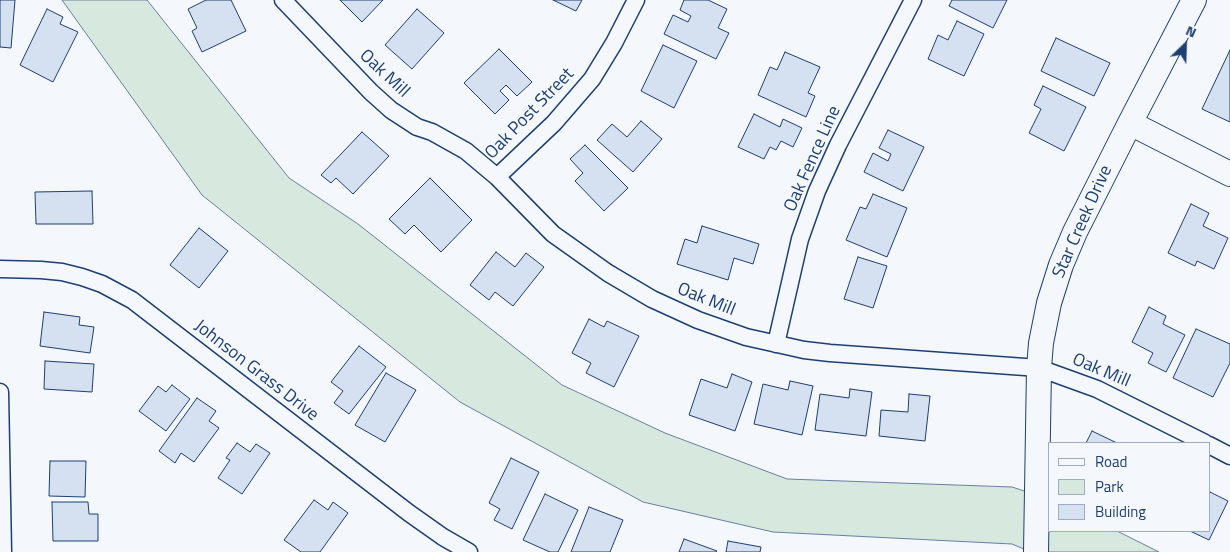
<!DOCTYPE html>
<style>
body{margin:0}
#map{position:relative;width:1230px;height:552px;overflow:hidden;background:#f4f7fb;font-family:"Titillium Web",sans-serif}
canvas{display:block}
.legend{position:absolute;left:1048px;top:442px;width:162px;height:90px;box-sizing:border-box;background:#f4f7fb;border:1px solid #9eadc5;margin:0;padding:6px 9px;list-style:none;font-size:15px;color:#1d3f73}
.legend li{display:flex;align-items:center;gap:10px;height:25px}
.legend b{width:25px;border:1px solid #9eadc5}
.north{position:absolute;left:1160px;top:20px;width:50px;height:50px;-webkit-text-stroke:4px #f4f7fb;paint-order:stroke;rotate:24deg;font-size:14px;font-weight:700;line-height:20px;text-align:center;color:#1d3f73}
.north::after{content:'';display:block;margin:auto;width:18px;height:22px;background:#1d3f73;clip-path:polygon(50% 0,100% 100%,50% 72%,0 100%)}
</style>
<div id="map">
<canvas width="1230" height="552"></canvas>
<ul class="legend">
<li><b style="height:6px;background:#f4f7fb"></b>Road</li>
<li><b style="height:14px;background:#d7e8df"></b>Park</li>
<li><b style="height:14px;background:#d5e0f0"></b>Building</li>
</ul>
<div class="north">N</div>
</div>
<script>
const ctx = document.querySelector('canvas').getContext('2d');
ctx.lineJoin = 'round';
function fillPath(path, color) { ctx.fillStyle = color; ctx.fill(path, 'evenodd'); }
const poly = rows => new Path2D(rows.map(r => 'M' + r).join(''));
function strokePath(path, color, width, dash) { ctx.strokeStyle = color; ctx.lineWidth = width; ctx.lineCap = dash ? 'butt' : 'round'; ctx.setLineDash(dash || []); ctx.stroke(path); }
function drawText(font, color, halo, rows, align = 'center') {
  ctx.font = font + ' "Titillium Web",sans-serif'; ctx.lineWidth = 4; ctx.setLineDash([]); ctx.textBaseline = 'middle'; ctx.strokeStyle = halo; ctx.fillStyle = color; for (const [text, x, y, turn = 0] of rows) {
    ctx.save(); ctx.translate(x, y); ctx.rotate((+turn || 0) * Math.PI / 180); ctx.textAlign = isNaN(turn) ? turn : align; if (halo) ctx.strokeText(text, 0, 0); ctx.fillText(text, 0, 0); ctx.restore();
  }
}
const green = poly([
 [62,0,147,0,289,178,358,224,562,385,665,433,787,479,1012,487,1049,499,1049,531,1117,531,1159,552,1031,552,1012,544,773,532,643,502,460,402,202,195,62,0]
]);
fillPath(green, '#d7e8df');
strokePath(green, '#687fa3', 1);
const building = poly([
 [0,0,15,0,11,48,0,47,0,0],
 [206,0,231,0,246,31,202,52,192,31,197,28,188,9,206,0],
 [340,0,383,0,362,22,340,0],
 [553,0,582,0,576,11,553,0],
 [684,0,708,0,727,9,718,28,729,33,716,59,664,34,673,15,688,22,691,16,680,10,684,0],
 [952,0,1007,0,993,28,949,6,952,0],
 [47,9,63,17,60,24,78,32,53,82,20,65,47,9],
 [417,9,444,33,412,69,385,45,417,9],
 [957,21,984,34,964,76,928,59,938,35,948,40,957,21],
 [1056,38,1110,63,1094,96,1041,71,1056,38],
 [663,45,697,61,674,108,641,91,663,45],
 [499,49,532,82,517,96,506,85,500,91,509,100,495,114,464,83,499,49],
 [1230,50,1230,122,1202,109,1230,50],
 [785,52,820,67,808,93,815,96,806,117,758,95,770,67,777,70,785,52],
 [1043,86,1086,107,1064,151,1029,133,1041,109,1034,105,1043,86],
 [754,114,780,127,783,119,802,128,793,147,781,141,776,150,770,147,764,159,738,147,754,114],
 [641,121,662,139,633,172,597,140,612,124,627,137,641,121],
 [888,130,924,147,903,191,864,172,873,153,888,161,891,154,879,148,888,130],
 [362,132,389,156,353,194,336,178,331,183,321,175,362,132],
 [585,145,628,188,604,211,575,181,583,173,570,159,585,145],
 [430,178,472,220,441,252,414,225,405,234,389,219,430,178],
 [92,191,93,224,36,224,35,192,92,191],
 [873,194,907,208,887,257,846,240,860,207,866,209,873,194],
 [1191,204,1209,213,1203,226,1228,238,1214,269,1197,261,1195,266,1168,253,1191,204],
 [702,226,759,244,753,264,734,258,728,280,677,264,685,239,697,243,702,226],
 [199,228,228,251,199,288,170,265,199,228],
 [496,252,515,267,526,253,544,267,513,306,495,292,489,300,470,285,496,252],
 [858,257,887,266,873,308,844,299,858,257],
 [1149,307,1166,316,1163,324,1185,335,1166,372,1148,363,1153,353,1132,342,1149,307],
 [44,312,80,317,79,325,94,327,90,353,40,346,44,312],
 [589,319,604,327,607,321,639,336,614,387,586,373,591,363,572,353,589,319],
 [1196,329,1230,344,1230,363,1213,397,1173,378,1196,329],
 [359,346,386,367,349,414,334,403,343,391,331,382,359,346],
 [45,361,94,364,92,392,44,389,45,361],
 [386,373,416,390,385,442,355,425,386,373],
 [732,374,752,382,735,431,689,415,701,379,727,388,732,374],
 [790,381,813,386,802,435,754,424,763,384,788,390,790,381],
 [172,385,190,399,166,431,139,411,158,386,166,392,172,385],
 [850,389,872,392,866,436,815,430,820,394,849,398,850,389],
 [909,394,930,396,925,441,879,436,881,410,908,412,909,394],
 [197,398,216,411,209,421,219,428,194,462,181,453,175,463,159,451,197,398],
 [1092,431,1117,443,1086,443,1092,431],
 [237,443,250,452,256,444,270,453,242,494,218,478,230,460,226,458,237,443],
 [511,458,539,472,512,529,494,520,500,509,489,503,511,458],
 [50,461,86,461,85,497,49,496,50,461],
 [1210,492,1228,501,1209,540,1190,531,1209,531,1209,495,1210,492],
 [545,494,578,510,558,552,550,552,523,540,545,494],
 [314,500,328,510,333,502,348,513,320,552,301,552,284,540,314,500],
 [52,502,88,502,89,514,98,514,98,541,53,541,52,502],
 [589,507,623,520,610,552,571,552,589,507],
 [684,539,717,551,716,552,679,552,684,539],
 [728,541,761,547,760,552,726,552,728,541]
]);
fillPath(building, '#d5e0f0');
strokePath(building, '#1d3f73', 1);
const street = poly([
 [283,0,371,92,391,110,417,127,432,132,466,151,497,177,553,234,608,273,652,299,698,320,746,337,804,350,830,353,1039,368,1097,389,1205,443],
 [497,177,554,123,592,79,614,43,636,0],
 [0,269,41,270,62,272,82,277,102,284,132,300,409,513,443,537,469,552],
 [776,344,800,239,817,191,838,145,913,0],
 [0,392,3,552],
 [1209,445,1230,456]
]);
const secondary = poly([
 [1130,123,1230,174],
 [1036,552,1039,368,1041,343,1049,303,1061,265,1075,232,1130,123,1194,0]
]);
strokePath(street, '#1d3f73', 19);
strokePath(secondary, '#1d3f73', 26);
strokePath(street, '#f4f7fb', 16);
strokePath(secondary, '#f4f7fb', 24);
drawText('18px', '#1d3f73', '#f4f7fb', [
 ["Oak Mill",384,74,43],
 ["Oak Post Street",530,114,-46],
 ["Oak Fence Line",813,159,-66],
 ["Star Creek Drive",1083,222,-66],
 ["Oak Mill",706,300,22],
 ["Johnson Grass Drive",256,371,38],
 ["Oak Mill",1101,371,23]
]);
</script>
